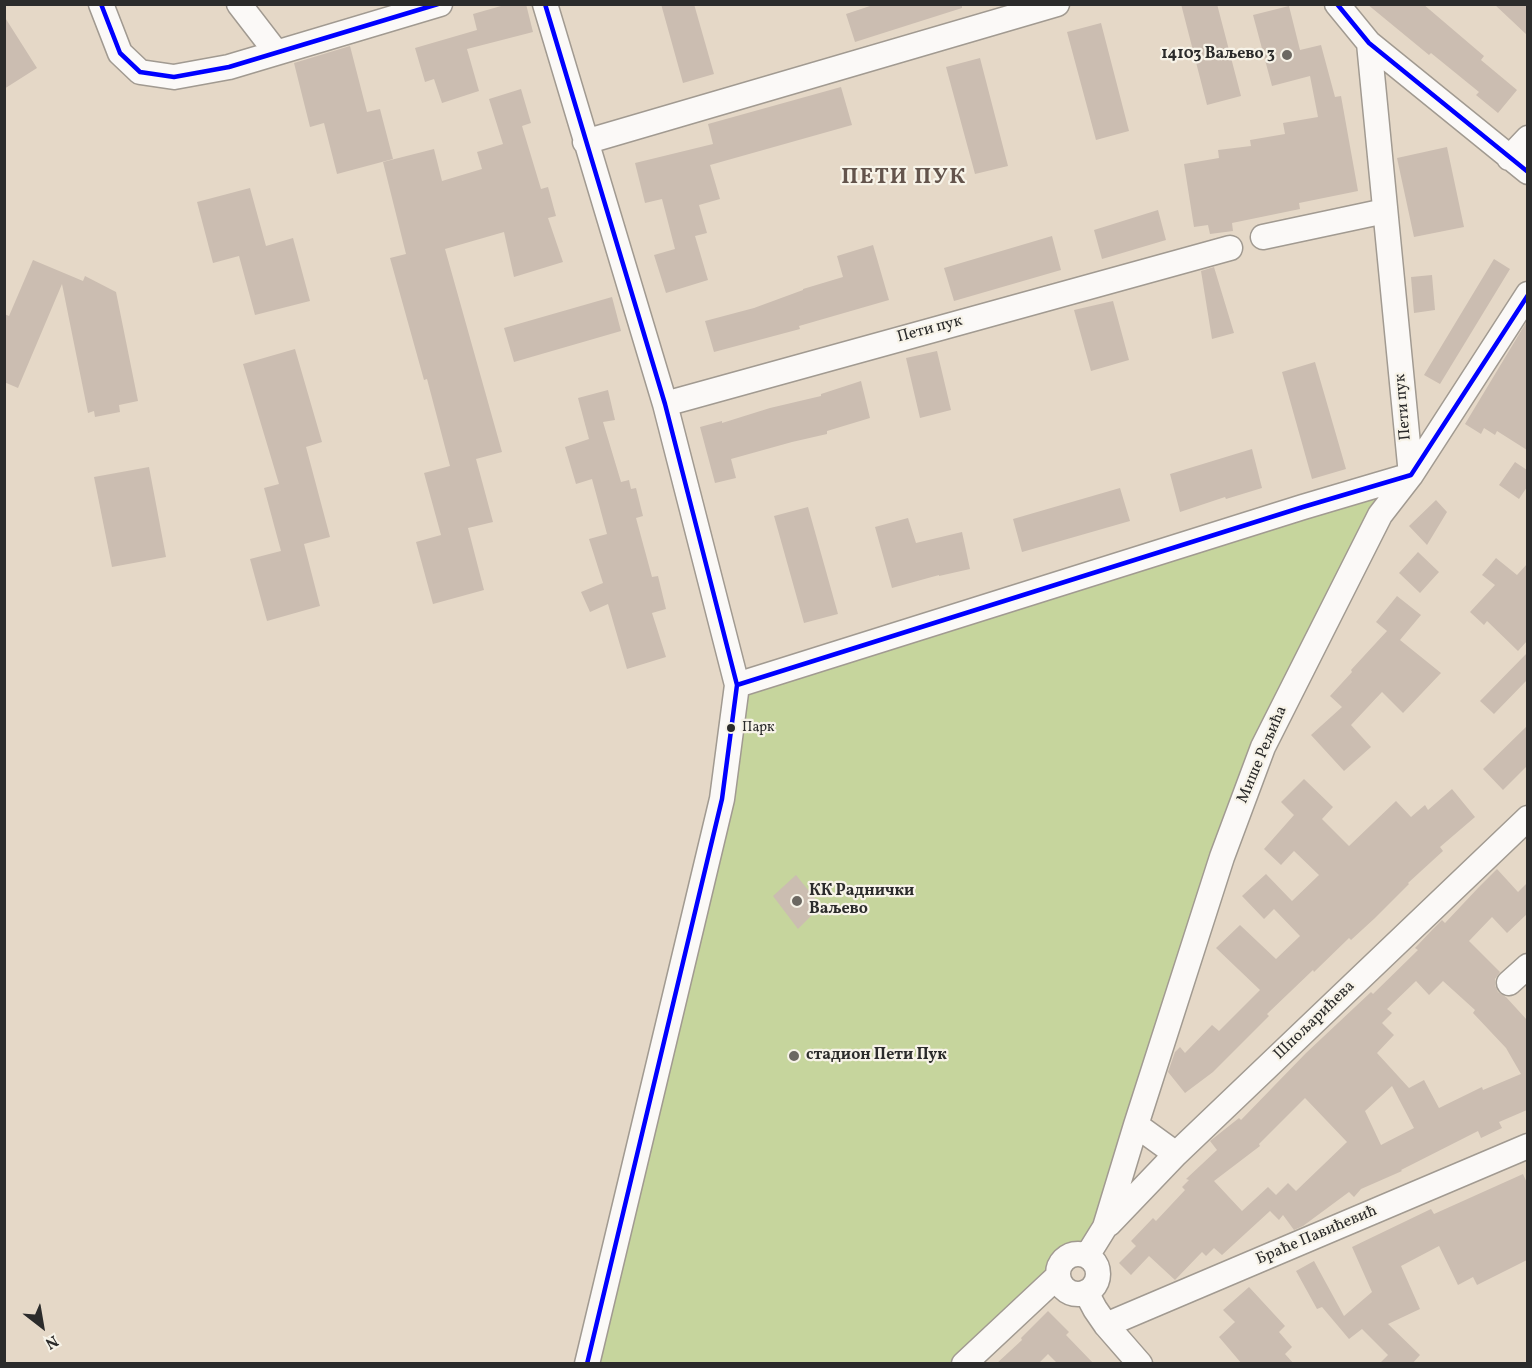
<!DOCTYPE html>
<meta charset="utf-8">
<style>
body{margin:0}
#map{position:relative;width:1532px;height:1368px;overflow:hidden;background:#e5d8c7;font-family:Vollkorn,serif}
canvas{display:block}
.frame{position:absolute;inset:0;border:6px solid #2b2b2b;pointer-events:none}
.north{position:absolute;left:12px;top:1296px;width:60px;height:60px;-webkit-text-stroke:4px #f7f3e8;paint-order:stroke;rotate:149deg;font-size:16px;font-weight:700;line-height:24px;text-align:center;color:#2b2b2b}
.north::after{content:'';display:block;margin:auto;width:21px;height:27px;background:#2b2b2b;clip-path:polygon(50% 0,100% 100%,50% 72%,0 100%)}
</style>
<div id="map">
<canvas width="1532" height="1368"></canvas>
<div class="frame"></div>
<div class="north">N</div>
</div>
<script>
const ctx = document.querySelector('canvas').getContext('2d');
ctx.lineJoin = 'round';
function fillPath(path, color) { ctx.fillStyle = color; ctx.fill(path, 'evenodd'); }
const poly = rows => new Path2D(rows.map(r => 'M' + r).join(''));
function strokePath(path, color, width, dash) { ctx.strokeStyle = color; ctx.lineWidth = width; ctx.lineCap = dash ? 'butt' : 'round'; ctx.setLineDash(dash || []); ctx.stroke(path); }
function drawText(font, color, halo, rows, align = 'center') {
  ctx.font = font + ' Vollkorn,serif'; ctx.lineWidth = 4.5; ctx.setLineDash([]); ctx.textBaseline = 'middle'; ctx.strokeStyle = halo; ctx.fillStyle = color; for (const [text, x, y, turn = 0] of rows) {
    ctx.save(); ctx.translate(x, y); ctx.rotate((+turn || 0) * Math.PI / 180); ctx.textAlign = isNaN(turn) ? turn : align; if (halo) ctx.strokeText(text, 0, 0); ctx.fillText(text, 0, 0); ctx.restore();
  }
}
fillPath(poly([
 [1411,475,1263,747,1087,1256,1075,1253,1063,1259,1059,1264,1057,1271,964,1363,587,1364,737,685]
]), '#c6d59d');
fillPath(poly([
 [508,4,526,4,533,32,467,49,479,91,442,103,434,79,425,82,415,48,477,30,473,14],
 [661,4,694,4,714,74,683,83],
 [876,4,962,4,962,8,855,42,846,14],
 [1181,4,1217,4,1241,96,1207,105],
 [1367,4,1423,4,1484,56,1481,60,1517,90,1498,113,1476,95,1479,92,1431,53,1429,55],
 [1494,4,1527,4,1527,35],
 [1289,6,1300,50,1321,45,1335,97,1341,96,1358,191,1299,203,1300,209,1232,223,1233,231,1210,234,1208,225,1194,227,1184,164,1219,158,1218,150,1251,146,1250,140,1285,134,1283,123,1318,117,1310,76,1272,86,1253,15],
 [4,16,37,68,4,89],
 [1101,23,1129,131,1096,140,1067,32],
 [350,46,367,112,380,109,393,159,337,174,324,123,310,127,294,63],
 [980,58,1008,166,975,174,946,67],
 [841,87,852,125,710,165,720,199,699,205,707,233,695,236,708,280,666,293,654,255,675,249,662,199,645,203,635,163,713,144,708,124],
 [521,89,531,123,522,126,541,189,548,187,556,216,548,218,563,262,514,277,504,232,445,249,502,452,476,459,493,522,468,528,484,590,433,604,416,542,441,535,424,473,450,466,427,379,424,380,390,258,406,254,383,162,434,149,442,181,482,169,477,152,503,144,489,99],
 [1447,147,1464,227,1414,237,1397,158],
 [250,188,266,246,293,238,310,301,255,315,239,256,213,263,197,202],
 [1158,210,1166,240,1102,259,1094,230],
 [1052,236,1061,270,954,301,944,268],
 [873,245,889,300,799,326,800,329,714,352,705,321,754,308,803,290,803,289,843,277,837,256],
 [1494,259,1510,269,1440,384,1424,375],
 [33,260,83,281,85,276,116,292,138,401,119,405,120,412,95,417,94,411,88,413,62,284,18,388,4,382,4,314,9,316],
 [1214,267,1234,333,1212,339,1201,271],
 [1432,275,1435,310,1414,313,1411,277],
 [612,297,621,331,514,362,504,328],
 [1113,301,1129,360,1091,371,1074,310],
 [1527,321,1527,450,1497,431,1495,435,1484,428,1481,434,1465,424],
 [295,349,322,442,306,447,330,537,304,544,320,606,267,621,250,559,281,551,264,488,279,484,243,364],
 [937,351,951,410,920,418,906,358],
 [1315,362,1346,469,1312,479,1282,372],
 [861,381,870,418,827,431,827,434,792,442,731,459,736,478,715,483,700,427,722,421,722,423,770,408,821,396,821,394],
 [608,390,615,420,603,422,621,482,629,480,631,489,636,488,643,516,636,518,652,577,658,576,666,609,652,613,666,657,627,669,608,604,590,612,581,592,603,583,589,539,607,534,592,479,576,484,565,447,589,439,578,398],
 [1252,449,1262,488,1226,499,1225,497,1180,512,1170,474],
 [1515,462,1527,470,1527,487,1519,499,1499,485],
 [149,467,166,557,112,567,94,477],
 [1120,488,1130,521,1022,552,1013,519],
 [1436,500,1447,512,1427,545,1409,526],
 [808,507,838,614,804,623,774,516],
 [908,518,916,543,962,532,970,569,939,576,939,575,892,588,875,527],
 [1418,552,1439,572,1420,593,1399,573],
 [1496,558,1517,575,1527,564,1527,641,1518,651,1487,621,1484,625,1470,612,1495,585,1482,575],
 [1397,596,1421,615,1400,640,1441,673,1403,713,1382,692,1351,725,1371,747,1344,771,1311,735,1342,707,1330,696,1352,672,1351,670,1387,631,1376,622],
 [1527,653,1527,680,1494,714,1480,701],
 [1527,726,1527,766,1503,790,1483,769],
 [1304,779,1333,807,1322,819,1349,846,1396,801,1411,817,1425,805,1428,810,1452,789,1475,817,1440,847,1443,851,1408,883,1409,884,1375,918,1351,940,1349,938,1314,972,1313,970,1267,1014,1269,1016,1213,1072,1185,1093,1168,1072,1175,1052,1180,1047,1185,1053,1212,1025,1219,1031,1260,990,1216,948,1240,925,1276,959,1300,936,1274,909,1264,919,1242,896,1266,874,1292,901,1319,875,1294,851,1281,865,1264,849,1294,815,1281,802],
 [1497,869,1518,892,1527,883,1527,914,1507,933,1492,917,1469,941,1500,972,1495,979,1495,985,1498,992,1506,997,1527,1020,1527,1110,1499,1122,1502,1128,1481,1138,1478,1131,1401,1170,1402,1171,1361,1189,1354,1197,1349,1192,1303,1226,1294,1230,1283,1215,1279,1220,1270,1211,1222,1255,1214,1248,1206,1256,1202,1252,1175,1280,1149,1256,1131,1275,1119,1263,1136,1246,1131,1241,1153,1218,1156,1221,1185,1190,1182,1187,1189,1180,1186,1179,1217,1150,1210,1141,1239,1118,1241,1120,1306,1053,1371,992,1373,994,1418,950,1415,948,1433,929,1442,920,1445,923,1478,888],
 [1416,981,1429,995,1443,981,1475,1010,1473,1013,1506,1048,1521,1074,1483,1090,1482,1087,1439,1108,1424,1080,1409,1088,1377,1053,1394,1035,1382,1023,1392,1013,1387,1009],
 [1392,1086,1414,1128,1381,1145,1365,1111],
 [1305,1098,1347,1142,1296,1191,1288,1183,1276,1195,1268,1187,1242,1211,1214,1181,1260,1146,1259,1144],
 [796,875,821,906,798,929,773,896],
 [1523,1174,1527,1183,1527,1260,1477,1285,1473,1277,1458,1285,1439,1246,1401,1266,1420,1309,1388,1324,1420,1355,1412,1364,1379,1364,1388,1355,1362,1329,1349,1339,1322,1307,1317,1309,1296,1271,1314,1261,1344,1316,1372,1292,1352,1247,1431,1209,1434,1214],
 [1249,1287,1285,1326,1279,1332,1292,1347,1285,1354,1294,1364,1242,1364,1219,1337,1235,1322,1223,1310],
 [1048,1311,1069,1332,1066,1335,1094,1364,1058,1364,1048,1354,1038,1364,996,1364,1022,1340,1021,1338]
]), '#cbbdb1');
const minor = poly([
 [101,4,120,53,140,72,174,77,229,67,440,4],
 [239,4,276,52],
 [545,4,665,404,737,685,722,799,587,1364],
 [1337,4,1369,43,1528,172],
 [1369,43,1411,475],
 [585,142,1057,4],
 [1509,158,1528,138],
 [1263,237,1385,211],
 [665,404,1230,248],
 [737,685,1303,507,1411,475],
 [1509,983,1528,966],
 [1136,1125,1176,1154],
 [1109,1224,1176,1154,1528,818],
 '1058 1274a20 20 0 1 1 40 0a20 20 0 1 1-40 0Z',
 [1087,1256,1105,1227,1136,1125,1222,857,1263,747,1380,515,1411,475,1528,294],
 [1086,1292,1095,1309,1106,1325,1140,1364],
 [1106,1325,1528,1146],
 [964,1364,1057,1277]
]);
strokePath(minor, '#a19a91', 27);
strokePath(minor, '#fbf9f7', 24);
strokePath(poly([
 [101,4,120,53,140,72,174,77,229,67,438,4],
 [545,4,665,404,737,685,722,799,587,1364],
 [1337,4,1369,43,1528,172],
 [737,685,1303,507,1411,475,1528,295]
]), '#00f', 4.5);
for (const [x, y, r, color] of [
 [1287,55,6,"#6c6862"],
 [731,728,5,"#2b2b2b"],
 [797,901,6,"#6c6862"],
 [794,1056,6,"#6c6862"]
]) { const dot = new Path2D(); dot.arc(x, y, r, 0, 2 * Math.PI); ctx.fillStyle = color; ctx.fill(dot); strokePath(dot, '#f7f3e8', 2); }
drawText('14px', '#2b2b2b', '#f7f3e8', [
 ["Парк",742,728]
], 'left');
drawText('bold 16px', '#2b2b2b', '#f7f3e8', [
 ["14103 Ваљево 3",1275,55,"right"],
 ["КК Раднички",809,892],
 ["Ваљево",809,910],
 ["стадион Пети Пук",806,1056]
], 'left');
drawText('16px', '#2b2b2b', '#f7f3e8', [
 ["Пети пук",930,330,-15],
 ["Пети пук",1404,407,-95],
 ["Мише Рељића",1263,755,-67],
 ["Шпољарићева",1315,1021,-44],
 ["Браће Павићевић",1317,1236,-23]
]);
ctx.letterSpacing = '1.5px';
drawText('bold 22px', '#63544c', '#f7f3e8', [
 ["ПЕТИ ПУК",904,179]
]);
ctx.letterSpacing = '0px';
</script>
